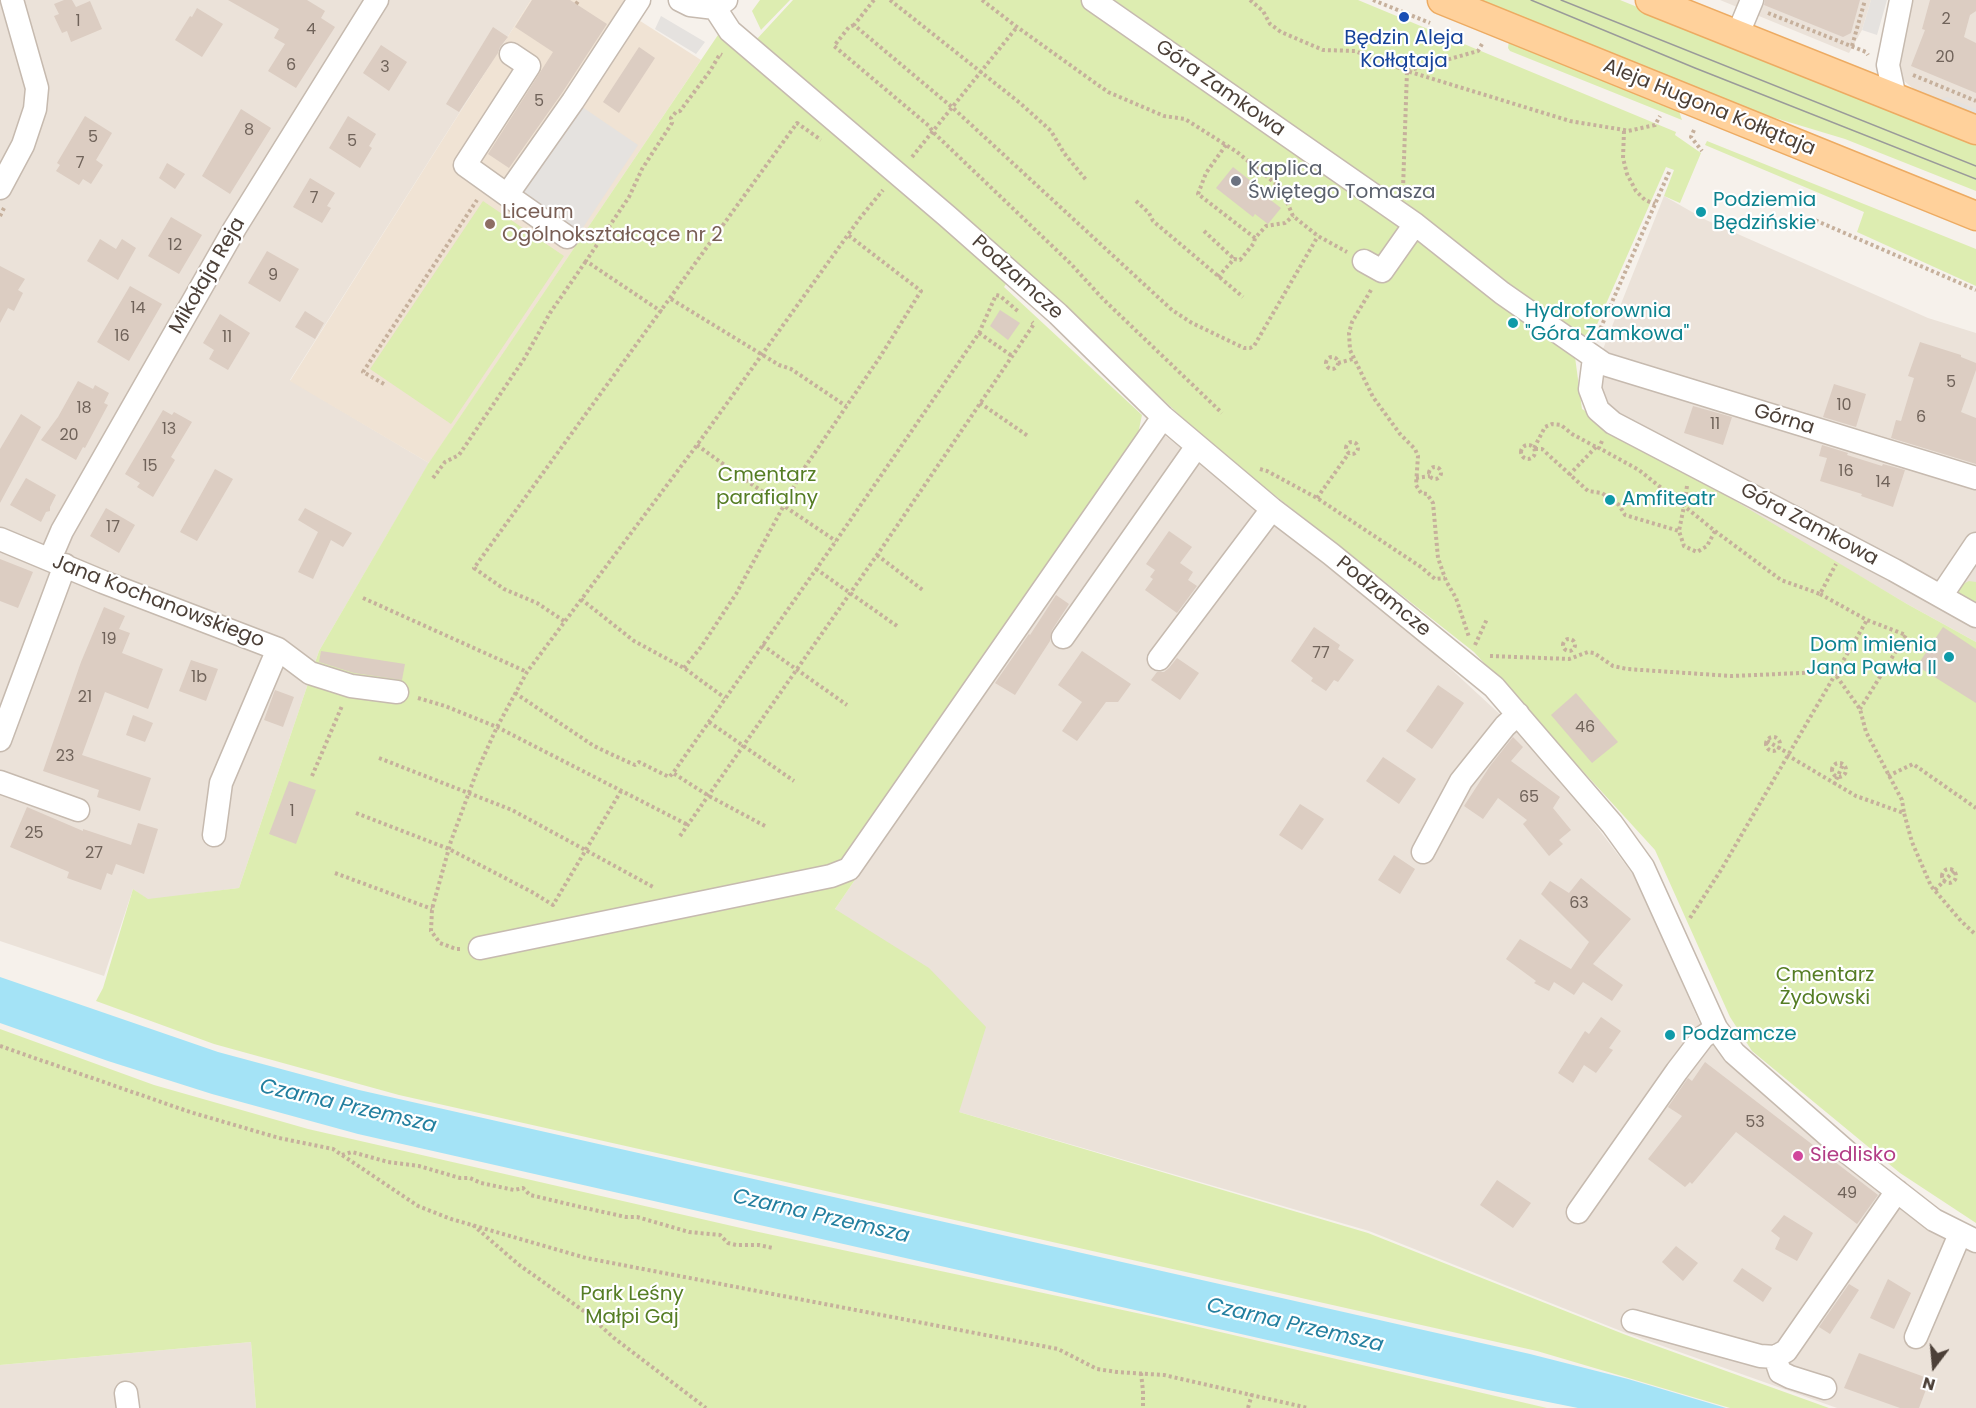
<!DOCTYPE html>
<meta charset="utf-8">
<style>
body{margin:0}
#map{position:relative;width:1976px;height:1408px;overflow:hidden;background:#f6f1eb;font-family:Poppins,sans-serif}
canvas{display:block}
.north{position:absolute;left:1904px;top:1336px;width:60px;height:60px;-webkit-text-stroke:4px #fff;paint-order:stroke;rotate:196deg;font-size:16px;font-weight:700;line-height:24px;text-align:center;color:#4c4038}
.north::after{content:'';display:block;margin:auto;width:21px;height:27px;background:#4c4038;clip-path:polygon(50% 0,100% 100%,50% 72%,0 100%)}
</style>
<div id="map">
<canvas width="1976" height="1408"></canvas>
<div class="north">N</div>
</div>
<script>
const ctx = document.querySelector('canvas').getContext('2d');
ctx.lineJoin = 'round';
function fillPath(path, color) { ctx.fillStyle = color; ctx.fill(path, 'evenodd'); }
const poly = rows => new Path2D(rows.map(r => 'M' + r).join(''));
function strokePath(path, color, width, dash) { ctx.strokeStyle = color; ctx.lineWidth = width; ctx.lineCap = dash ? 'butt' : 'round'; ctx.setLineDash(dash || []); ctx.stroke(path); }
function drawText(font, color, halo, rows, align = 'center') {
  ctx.font = font + ' Poppins,sans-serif'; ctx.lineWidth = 4.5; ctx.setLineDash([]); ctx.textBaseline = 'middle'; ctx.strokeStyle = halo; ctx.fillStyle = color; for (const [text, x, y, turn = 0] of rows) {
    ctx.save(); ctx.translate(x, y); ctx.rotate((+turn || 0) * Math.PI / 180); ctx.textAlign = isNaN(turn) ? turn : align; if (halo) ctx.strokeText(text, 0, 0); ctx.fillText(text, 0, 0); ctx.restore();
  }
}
fillPath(poly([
 [0,0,531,0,290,380,429,463,319,651,239,888,148,900,133,889,104,976,0,941],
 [1720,0,1871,0,1862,30,1849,53],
 [1911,0,1976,0,1976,116,1916,91,1903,80,1899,73,1896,52],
 [1664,196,1706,220,1928,318,1976,333,1976,642,1907,604,1602,424,1601,354],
 [1163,434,1413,634,1505,719,1591,819,1638,881,1699,1022,1726,1061,1976,1248,1976,1408,1837,1408,1626,1333,1369,1231,959,1112,835,909,1152,446],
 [251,1342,256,1408,0,1408,0,1365]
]), '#ebe2d9');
fillPath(poly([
 [531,0,624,0,620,8,701,60,429,463,290,381]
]), '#f0e3d4');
fillPath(poly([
 [760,0,790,0,761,30,752,11],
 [793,0,1086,0,1395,218,1575,357,1582,409,1907,604,1976,642,1976,1223,1900,1173,1752,1051,1730,1017,1655,850,1474,652,1216,449,1097,338,756,40],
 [1114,0,1358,0,1676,132,1675,135,1701,153,1680,203,1664,196,1674,170,1666,167,1595,329,1584,336,1559,321,1209,66],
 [1472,0,1620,0,1976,144,1976,191,1845,139,1742,108],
 [720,32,1008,281,1004,287,1142,415,1138,434,1152,446,835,909,929,968,986,1027,959,1112,1368,1233,1626,1335,1829,1408,1730,1408,1537,1351,399,1095,214,1044,96,1001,103,988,133,889,148,899,239,888,319,651,428,464],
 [1509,41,1678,108,1682,120,1510,51,1508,48],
 [1707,141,1976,249,1976,286,1857,232,1864,212,1705,145],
 [483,201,564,256,451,424,370,369],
 [1969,581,1976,582,1976,611,1959,597,1958,590,1961,585],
 [0,1029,154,1085,308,1129,754,1231,1160,1318,1547,1408,256,1408,251,1342,0,1365]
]), '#ddedb1');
fillPath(poly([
 [1871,0,1887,0,1877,35,1862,30],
 [661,16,705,42,696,54,655,29],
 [1947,97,1976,109,1976,117,1937,101],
 [569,98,638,145,580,232,510,185]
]), '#e5e2df');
fillPath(poly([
 [0,977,218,1052,359,1090,1530,1354,1628,1379,1726,1408,1578,1408,1488,1390,358,1134,212,1094,108,1061,0,1023]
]), '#a4e3f6');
fillPath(poly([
 [64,0,72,0,76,7,90,1,102,29,71,42,67,31,62,33,54,16,59,14,54,4],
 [228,0,307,0,325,11,321,18,335,27,296,88,268,71,285,44,274,38,279,29],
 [532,0,570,0,607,24,562,93,509,168,488,154,553,52,515,27],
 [1765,0,1860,0,1851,33,1843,37,1764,5],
 [1930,0,1976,0,1976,11,1970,15,1964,37,1976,43,1976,93,1911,66,1925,30,1922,29],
 [197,8,223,24,202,57,175,40,190,16,192,17],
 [493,27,508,37,500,47,498,53,459,112,446,104],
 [381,45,407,62,389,91,363,73],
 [639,47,655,58,619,113,603,102],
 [241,109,271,128,230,194,202,176],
 [85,116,112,133,96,160,103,165,91,184,83,179,79,185,56,171,60,165,57,163],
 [348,116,376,134,369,146,372,148,360,168,329,148],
 [167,163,185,174,175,189,159,178],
 [1233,167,1270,196,1268,198,1281,208,1268,224,1255,214,1253,217,1216,188],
 [310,178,335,193,327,206,331,208,322,223,293,207],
 [171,217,202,235,179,274,148,256],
 [100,239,116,249,122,239,136,248,118,280,87,261],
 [267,251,299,269,280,302,248,283],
 [0,266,25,279,18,290,23,293,14,311,8,308,0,323],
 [130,286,162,304,129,361,97,342],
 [1000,310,1020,323,1008,340,990,326],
 [305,311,324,323,315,339,295,327],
 [220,314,250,333,228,370,209,359,214,350,203,343],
 [1920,342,1961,355,1961,357,1976,363,1976,370,1961,412,1976,418,1976,464,1891,438,1896,420,1901,421,1914,378,1908,376],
 [78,381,93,389,95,385,109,393,104,403,108,405,85,448,83,447,76,460,41,440,58,417],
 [1834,384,1866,394,1856,427,1823,417],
 [1693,406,1732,417,1723,445,1684,433],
 [163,410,172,415,174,412,192,422,171,457,175,460,153,497,137,487,140,483,125,474],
 [21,414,41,427,0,503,0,449],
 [1822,445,1848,453,1847,455,1882,466,1883,464,1905,470,1893,507,1861,496,1862,494,1820,481,1827,458,1819,456],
 [215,469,233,479,197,541,180,532],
 [26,478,56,495,50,507,50,511,46,512,41,522,10,505],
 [106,508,135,525,119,553,90,536],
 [305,508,352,533,343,547,331,540,313,579,298,572,318,532,298,520],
 [1169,531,1192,547,1180,563,1193,572,1188,580,1197,586,1177,613,1145,590,1153,579,1150,577,1155,570,1146,564],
 [0,559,33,572,18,608,0,601],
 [1056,595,1069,604,1052,630,1050,641,1015,695,995,683,1029,634,1030,635],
 [104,607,125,616,119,629,130,633,122,653,163,669,148,709,105,692,82,755,151,778,140,811,97,797,99,790,43,771,81,662],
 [1314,627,1340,645,1338,649,1354,660,1338,682,1334,680,1326,691,1311,681,1313,678,1291,661],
 [1943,627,1976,649,1976,703,1917,666],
 [321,651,405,664,402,680,354,673,319,662],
 [1082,651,1131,684,1118,702,1106,702,1077,741,1062,731,1082,702,1058,685],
 [1177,658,1199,673,1180,700,1151,680,1157,672,1164,672,1169,668],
 [191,660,218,669,206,701,179,691],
 [1438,685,1464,703,1432,749,1406,731],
 [275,690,294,697,283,727,264,720],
 [1576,693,1618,742,1592,763,1551,715],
 [133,715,153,723,145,742,126,735],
 [1513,737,1523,747,1511,761,1560,797,1553,808,1571,830,1559,840,1563,844,1549,856,1523,824,1527,820,1498,798,1483,819,1464,806,1490,766],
 [1383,757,1416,779,1399,804,1366,781],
 [289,781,316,790,296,844,269,834],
 [1300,804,1324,819,1302,850,1279,835],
 [27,807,83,831,83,829,131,845,138,823,158,829,144,874,116,864,112,875,107,873,101,890,67,878,69,872,10,847],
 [1394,855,1415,869,1400,894,1378,880],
 [1581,878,1631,919,1593,964,1623,985,1612,1001,1583,982,1574,995,1554,982,1549,991,1534,983,1536,981,1506,959,1520,939,1571,969,1589,942,1541,894,1550,881,1569,893],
 [1601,1017,1621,1031,1609,1048,1613,1050,1596,1073,1584,1065,1573,1083,1558,1073,1585,1031,1589,1034],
 [1705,1062,1878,1195,1857,1224,1736,1132,1692,1184,1690,1182,1685,1187,1648,1159,1682,1116,1668,1107,1688,1078,1692,1081],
 [1497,1180,1531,1203,1513,1228,1480,1205],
 [1784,1215,1813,1233,1797,1261,1775,1249,1780,1238,1771,1231],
 [1676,1246,1698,1263,1683,1281,1662,1262],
 [1742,1268,1772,1288,1763,1302,1733,1281],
 [1888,1279,1911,1293,1894,1329,1870,1318],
 [1849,1284,1859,1290,1830,1334,1819,1327],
 [1859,1353,1930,1379,1919,1408,1900,1408,1844,1388]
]), '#dccdc2');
const minor = poly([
 [680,0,690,5,715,8,726,0],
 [1093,0,1415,224,1502,293,1604,364,1976,478],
 [715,8,730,31,947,216,1058,314,1163,417,1272,509,1331,554,1494,687,1612,824,1643,867,1716,1028,1734,1053,1848,1153,1934,1220,1976,1241],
 [1737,36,1752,0],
 [1895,98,1888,65,1901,0],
 [0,188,23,145,35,109,37,88,12,0],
 [507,195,465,165,529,66,511,54],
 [567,237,507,195,573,101,639,0],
 [1364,261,1382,271,1415,224],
 [1594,358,1590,389,1598,410,1613,423,1894,570,1976,616],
 [0,539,103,582,278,649,310,673,351,686,397,692],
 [50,559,62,531,235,228,377,0],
 [1941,596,1976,544],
 [1063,637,1197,446],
 [1159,659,1272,509],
 [0,740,65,565],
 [0,782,78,810],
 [214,835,221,783,278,649],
 [1423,852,1461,781,1505,726,1518,714],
 [480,948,831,876,849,869,1163,417],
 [1578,1212,1677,1071,1703,1037,1716,1028],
 [1633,1321,1760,1356,1775,1357,1786,1351,1897,1191],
 [1916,1337,1960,1234],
 [1775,1357,1780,1372,1790,1377,1825,1388],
 [126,1393,128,1408]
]);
const major = poly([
 [1442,0,1976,216],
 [1650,0,1976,130]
]);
strokePath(minor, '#c6baaf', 25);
strokePath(major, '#edab62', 31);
strokePath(poly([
 [874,0,854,25,953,108,1172,310,1192,323,1244,348,1250,348,1254,346,1318,236],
 [890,0,1020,103,1051,131,1064,153,1087,181],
 [982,0,1017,27,1108,92,1164,116,1185,119,1237,152,1281,188,1293,216,1318,236,1347,252],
 [1250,0,1263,11,1270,24,1281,32,1323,50,1355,51,1407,71,1403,189],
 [1373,0,1430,23],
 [576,4,579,0],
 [1768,13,1866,52,1868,55],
 [854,25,849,27,834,46,929,126,933,132,1071,264,1103,299,1222,413],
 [1482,44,1478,51,1407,71,1570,121,1624,130,1628,131,1655,125,1660,116],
 [1852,46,1865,0],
 [1913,75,1976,101],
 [1694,130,1691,137,1702,151],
 [1624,131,1623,158,1627,174,1636,191,1645,200,1655,204],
 [1226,145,1206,173,1198,194,1255,238,1266,226,1285,223,1293,216],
 [912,157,1017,27],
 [1136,201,1149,213,1153,221,1243,297],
 [0,216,4,208],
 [1810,218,1976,290],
 [1204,231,1234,259],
 [1218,277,1234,259,1240,260,1254,243,1255,238],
 [1371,290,1352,322,1349,333,1350,350,1373,397,1400,434,1415,449,1418,456,1416,485,1421,493,1427,494,1433,503,1438,558,1446,581,1456,598,1469,637],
 [671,299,779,365,791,369,846,406],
 [662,312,586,261,629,197,642,169,672,123,671,118,676,112,680,111,710,71,720,54,722,55],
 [979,333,1012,356],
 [1598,334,1670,170],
 '1326 363a6 6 0 1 1 12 0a6 6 0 1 1-12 0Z',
 [1338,363,1353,359],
 [384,384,363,372,477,200],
 [980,403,1028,436],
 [1602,441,1599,448,1639,470,1684,506,1679,531,1684,546,1697,552,1707,546,1715,531],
 '1346 448a6 6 0 1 1 12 0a6 6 0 1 1-12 0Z',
 [697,445,741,477,836,541],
 '1521 452a7 7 0 1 1 14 0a7 7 0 1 1-14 0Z',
 [1534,448,1545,427,1552,424,1561,425,1572,434,1596,447],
 [1535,449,1542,449,1588,491,1602,493,1619,505,1625,515,1679,531],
 '1429 473a6 6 0 1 1 12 0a6 6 0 1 1-12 0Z',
 [1260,469,1267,471,1317,498,1421,567,1435,579,1445,578],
 [1569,475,1596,447],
 [433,478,445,462,459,455,524,359,550,313,586,261],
 [1416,478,1430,476],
 [1687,486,1684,506,1715,531,1781,580,1820,594,1836,564],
 [1317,498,1349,453],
 [877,555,924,591],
 [816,569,897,626],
 [1820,594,1867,620,1906,635,1860,709],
 [363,598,527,672],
 [581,599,634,641,684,668,725,698],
 [564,621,537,603,504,589,474,568,797,123,821,140],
 '1563 645a6 6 0 1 1 12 0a6 6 0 1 1-12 0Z',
 [762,645,847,705],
 [1475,645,1487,619],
 [1490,656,1569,659,1588,652,1594,653,1613,666,1627,669,1731,676,1825,672,1835,674,1860,709,1866,732,1902,800,1904,813],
 [684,668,701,647,736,594,803,470,880,357,921,291,848,235],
 [515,693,594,746,615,756,635,765,639,762,669,777,673,773],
 [418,698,445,706,497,727,688,825],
 [709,722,794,781],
 '1766 744a7 7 0 1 1 14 0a7 7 0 1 1-14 0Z',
 [1767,741,1788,753],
 [1787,755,1856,796,1904,813,1912,842,1931,886,1961,921,1976,935],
 [379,758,512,810,655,888],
 '1832 770a7 7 0 1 1 14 0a7 7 0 1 1-14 0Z',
 [312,776,342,706],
 [1888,776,1913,764,1976,808],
 [1834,785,1843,764],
 [356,813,449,849,532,892,553,905,621,791],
 [765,826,709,796,673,773,836,541,979,333,996,295,1000,296,1019,312],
 [680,836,884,545,1034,324,1032,322],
 '1942 876a7 7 0 1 1 14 0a7 7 0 1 1-14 0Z',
 [335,873,432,909],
 [1935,890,1954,871],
 [1690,918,1721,870,1867,620],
 [460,949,456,949,440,943,431,931,432,909,451,841,477,771,497,727,527,672,697,445,860,218,883,190],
 [0,1046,190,1112,279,1138,333,1149,418,1206,451,1219,586,1258,1058,1349,1097,1369,1117,1372,1164,1375,1308,1408],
 [342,1155,352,1152,388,1162,419,1166,460,1178,470,1178,481,1183,514,1190,523,1188,530,1195,585,1208,626,1217,637,1217,689,1232,720,1235,728,1243,736,1245,759,1245,773,1248],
 [473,1225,518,1264,585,1312,614,1338,706,1408],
 [1141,1373,1143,1391,1143,1408],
 [1248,1408,1252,1394]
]), '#c6b09c', 4, [3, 3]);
strokePath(minor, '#fff', 22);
strokePath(major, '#ffd19b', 28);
strokePath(poly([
 [1531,0,1695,68,1976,179],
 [1561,0,1976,166]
]), '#9a9a9a', 1.5);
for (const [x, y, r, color] of [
 [1404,17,6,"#1a4fb4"],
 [1236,181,6,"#6b7280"],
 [1701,212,6,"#0f9aa8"],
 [490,224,6,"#8d6e63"],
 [1513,323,6,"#0f9aa8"],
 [1610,500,6,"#0f9aa8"],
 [1949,657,6,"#0f9aa8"],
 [1670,1035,6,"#0f9aa8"],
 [1798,1156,6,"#d1479c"]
]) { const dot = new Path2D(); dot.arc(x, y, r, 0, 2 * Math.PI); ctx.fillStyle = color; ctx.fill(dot); strokePath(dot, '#fff', 2); }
drawText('16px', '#70635a', null, [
 ["2",1946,20],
 ["1",78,22],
 ["4",311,30],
 ["20",1945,58],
 ["6",291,66],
 ["3",385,68],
 ["5",539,102],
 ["8",249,131],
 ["5",93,138],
 ["5",352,142],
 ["7",80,164],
 ["7",314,199],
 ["12",175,246],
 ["9",273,276],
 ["14",138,309],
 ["16",122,337],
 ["11",227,338],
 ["5",1951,383],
 ["10",1844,406],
 ["18",84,409],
 ["6",1921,418],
 ["11",1715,425],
 ["13",169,430],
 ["20",69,436],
 ["15",150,467],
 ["16",1846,472],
 ["14",1883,483],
 ["17",113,528],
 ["19",109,640],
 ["77",1321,654],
 ["1b",199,678],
 ["21",85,698],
 ["46",1585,728],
 ["23",65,757],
 ["65",1529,798],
 ["1",292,812],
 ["25",34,834],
 ["27",94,854],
 ["63",1579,904],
 ["53",1755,1123],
 ["49",1847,1194]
]);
drawText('20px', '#164399', '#fff', [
 ["Będzin Aleja",1404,39],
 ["Kołłątaja",1404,62]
]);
drawText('20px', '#4c4038', '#fff', [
 ["Góra Zamkowa",1220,89,35],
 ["Aleja Hugona Kołłątaja",1709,108,22],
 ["Mikołaja Reja",208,276,-60],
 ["Podzamcze",1017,278,42],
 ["Górna",1784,420,17],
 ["Góra Zamkowa",1809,525,28],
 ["Podzamcze",1383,597,39],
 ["Jana Kochanowskiego",158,602,21]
]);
drawText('20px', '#5b616d', '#fff', [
 ["Kaplica",1248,170],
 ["Świętego Tomasza",1248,193]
], 'left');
drawText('20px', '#0d838f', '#fff', [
 ["Podziemia",1713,201],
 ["Będzińskie",1713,224],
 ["Hydroforownia",1525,312],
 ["\"Góra Zamkowa\"",1525,335],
 ["Amfiteatr",1622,500],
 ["Dom imienia",1937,646,"right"],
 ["Jana Pawła II",1937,669,"right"],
 ["Podzamcze",1682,1035]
], 'left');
drawText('20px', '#785e54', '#fff', [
 ["Liceum",502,213],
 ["Ogólnokształcące nr 2",502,236]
], 'left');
drawText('20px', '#557d24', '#fff', [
 ["Cmentarz",767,476],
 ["parafialny",767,499],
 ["Cmentarz",1825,976],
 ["Żydowski",1825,999],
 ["Park Leśny",632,1295],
 ["Małpi Gaj",632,1318]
]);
drawText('20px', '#b23c85', '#fff', [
 ["Siedlisko",1810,1156]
], 'left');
drawText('italic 21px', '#237f9f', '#fff', [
 ["Czarna Przemsza",348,1107,13],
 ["Czarna Przemsza",821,1217,13],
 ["Czarna Przemsza",1295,1326,13]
]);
</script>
